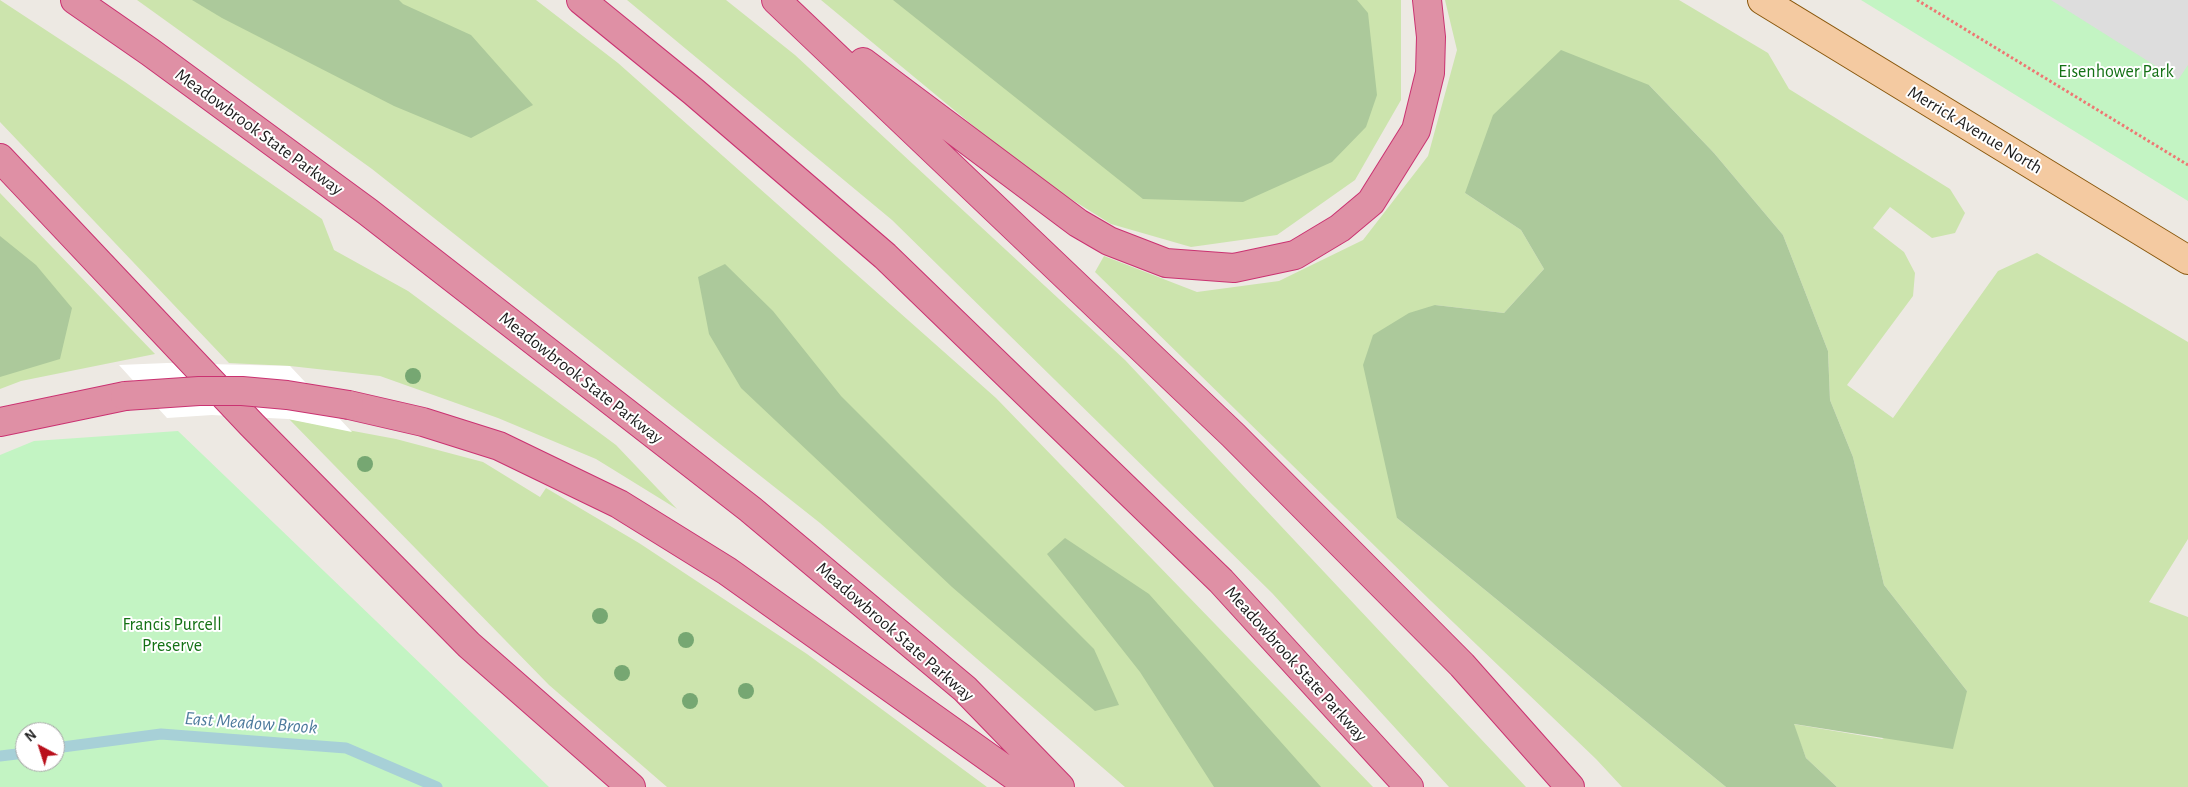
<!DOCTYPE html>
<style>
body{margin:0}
#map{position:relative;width:2188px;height:787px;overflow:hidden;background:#ede9e3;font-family:"Alegreya Sans",sans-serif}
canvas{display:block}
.north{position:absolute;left:15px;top:722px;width:50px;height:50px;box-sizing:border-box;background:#fff;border:1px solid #a5a5a5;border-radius:50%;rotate:320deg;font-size:14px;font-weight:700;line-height:20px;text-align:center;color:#1d1d1d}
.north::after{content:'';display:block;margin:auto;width:18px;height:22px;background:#b9101c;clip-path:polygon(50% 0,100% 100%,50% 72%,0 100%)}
</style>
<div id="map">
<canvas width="2188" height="787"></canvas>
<div class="north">N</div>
</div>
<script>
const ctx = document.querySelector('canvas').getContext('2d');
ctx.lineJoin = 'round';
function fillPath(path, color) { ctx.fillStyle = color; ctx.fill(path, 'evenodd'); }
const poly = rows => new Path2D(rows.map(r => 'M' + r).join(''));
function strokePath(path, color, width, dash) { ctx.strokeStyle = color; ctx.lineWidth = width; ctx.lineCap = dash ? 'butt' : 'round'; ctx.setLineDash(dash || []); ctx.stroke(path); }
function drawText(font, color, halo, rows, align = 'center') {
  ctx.font = font + ' "Alegreya Sans",sans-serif'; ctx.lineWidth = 4; ctx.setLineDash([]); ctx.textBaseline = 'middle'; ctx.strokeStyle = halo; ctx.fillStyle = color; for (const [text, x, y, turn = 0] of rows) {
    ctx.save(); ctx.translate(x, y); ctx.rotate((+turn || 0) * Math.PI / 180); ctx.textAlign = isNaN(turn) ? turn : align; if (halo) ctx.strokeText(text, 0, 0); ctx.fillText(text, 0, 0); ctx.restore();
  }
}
fillPath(poly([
 [0,0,125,82,322,219,334,250,408,291,616,445,677,509,596,459,498,418,380,376,290,366,229,363,0,122],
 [137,0,536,0,618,63,996,398,1373,787,1125,787,820,523,372,169],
 [627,0,726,0,795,55,1125,360,1526,787,1449,787,1272,593,892,220],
 [821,0,1401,0,1401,100,1355,180,1277,235,1191,247,1111,224,1034,176],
 [1445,0,1679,0,1768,53,1789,89,1950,189,1965,213,1955,233,1932,238,1890,207,1873,228,1904,252,1915,273,1913,296,1847,385,1893,418,1998,271,2037,253,2188,342,2188,539,2149,602,2188,617,2188,787,1837,787,1806,758,1793,724,1882,739,1967,691,1884,585,1853,457,1830,400,1828,351,1783,235,1714,153,1649,85,1465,193,1521,230,1544,269,1504,313,1435,305,1397,518,1726,787,1622,787,1596,759,1431,601,1095,272,1104,256,1197,292,1279,281,1363,240,1428,156,1457,50],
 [0,193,155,354,21,381,0,389],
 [289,419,396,439,483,462,540,497,546,488,639,543,807,654,987,787,667,787,549,685]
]), '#cce4ad');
fillPath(poly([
 [192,0,399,0,403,4,471,35,533,105,471,138,394,106,222,18],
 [893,0,1357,0,1368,13,1377,95,1366,127,1332,162,1243,202,1143,199],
 [1561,50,1649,85,1714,153,1783,235,1828,351,1830,400,1853,457,1884,585,1967,691,1953,749,1794,724,1806,758,1837,787,1726,787,1397,518,1363,365,1373,335,1409,313,1435,305,1504,313,1544,269,1521,230,1465,193,1493,115],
 [0,236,36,265,72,308,60,359,0,377],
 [725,264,773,311,841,396,1094,649,1119,705,1095,711,952,587,741,388,709,334,698,277],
 [1065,538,1149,594,1321,787,1214,787,1140,672,1047,554]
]), '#acc99b');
fillPath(poly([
 [1861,0,2188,0,2188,201],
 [178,431,549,787,0,787,0,455,34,441],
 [25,732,55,732,55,762,25,762]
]), '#c3f4c3');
fillPath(poly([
 [2051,0,2188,0,2188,65,2178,80]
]), '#ddd');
fillPath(poly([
 [167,363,290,366,352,432,288,419,212,415,167,418,119,365]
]), '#fff');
strokePath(poly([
 [55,748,161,734,346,748,437,787],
 [0,756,25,753]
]), '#a7d0d7', 11);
const major = poly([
 [1762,0,2188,260]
]);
const highway = poly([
 [75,0,150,52,368,212,750,509,965,689,1060,787],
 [581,0,694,92,885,256,1221,581,1409,787],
 [776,0,1233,435,1462,665,1570,787],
 [863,62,1078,223,1109,241,1166,263,1234,268,1295,255,1340,228,1371,202,1416,130,1430,73,1431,37,1427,0],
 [0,158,252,425,469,645,631,787],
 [349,405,423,422,499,446,619,504,727,571,1030,787],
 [0,422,125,396]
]);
strokePath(major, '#89570c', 30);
strokePath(highway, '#ca3271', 30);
strokePath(poly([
 [1917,0,2188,165]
]), '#ee7773', 3, [2.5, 2.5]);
strokePath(major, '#f4caa1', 28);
strokePath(highway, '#df90a5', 28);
const highwayBridge = poly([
 [125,396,199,391,242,391,287,395,349,405]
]);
strokePath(highwayBridge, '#ca3271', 30, []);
strokePath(highwayBridge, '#df90a5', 28);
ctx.fillStyle = '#76a772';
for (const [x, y] of [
 [413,376],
 [365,464],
 [600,616],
 [686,640],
 [622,673],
 [746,691],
 [690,701]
]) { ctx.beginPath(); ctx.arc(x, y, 8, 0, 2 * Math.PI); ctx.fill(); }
drawText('18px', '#147115', '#fff', [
 ["Eisenhower Park",2116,72],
 ["Francis Purcell",172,625],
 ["Preserve",172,646]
]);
drawText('18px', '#1d1d1d', '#fff', [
 ["Merrick Avenue North",1975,130,31],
 ["Meadowbrook State Parkway",259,132,36],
 ["Meadowbrook State Parkway",581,378,38],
 ["Meadowbrook State Parkway",895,632,41],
 ["Meadowbrook State Parkway",1296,664,48]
]);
drawText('italic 19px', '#4e7b9d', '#fff', [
 ["East Meadow Brook",251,723,4]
]);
</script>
